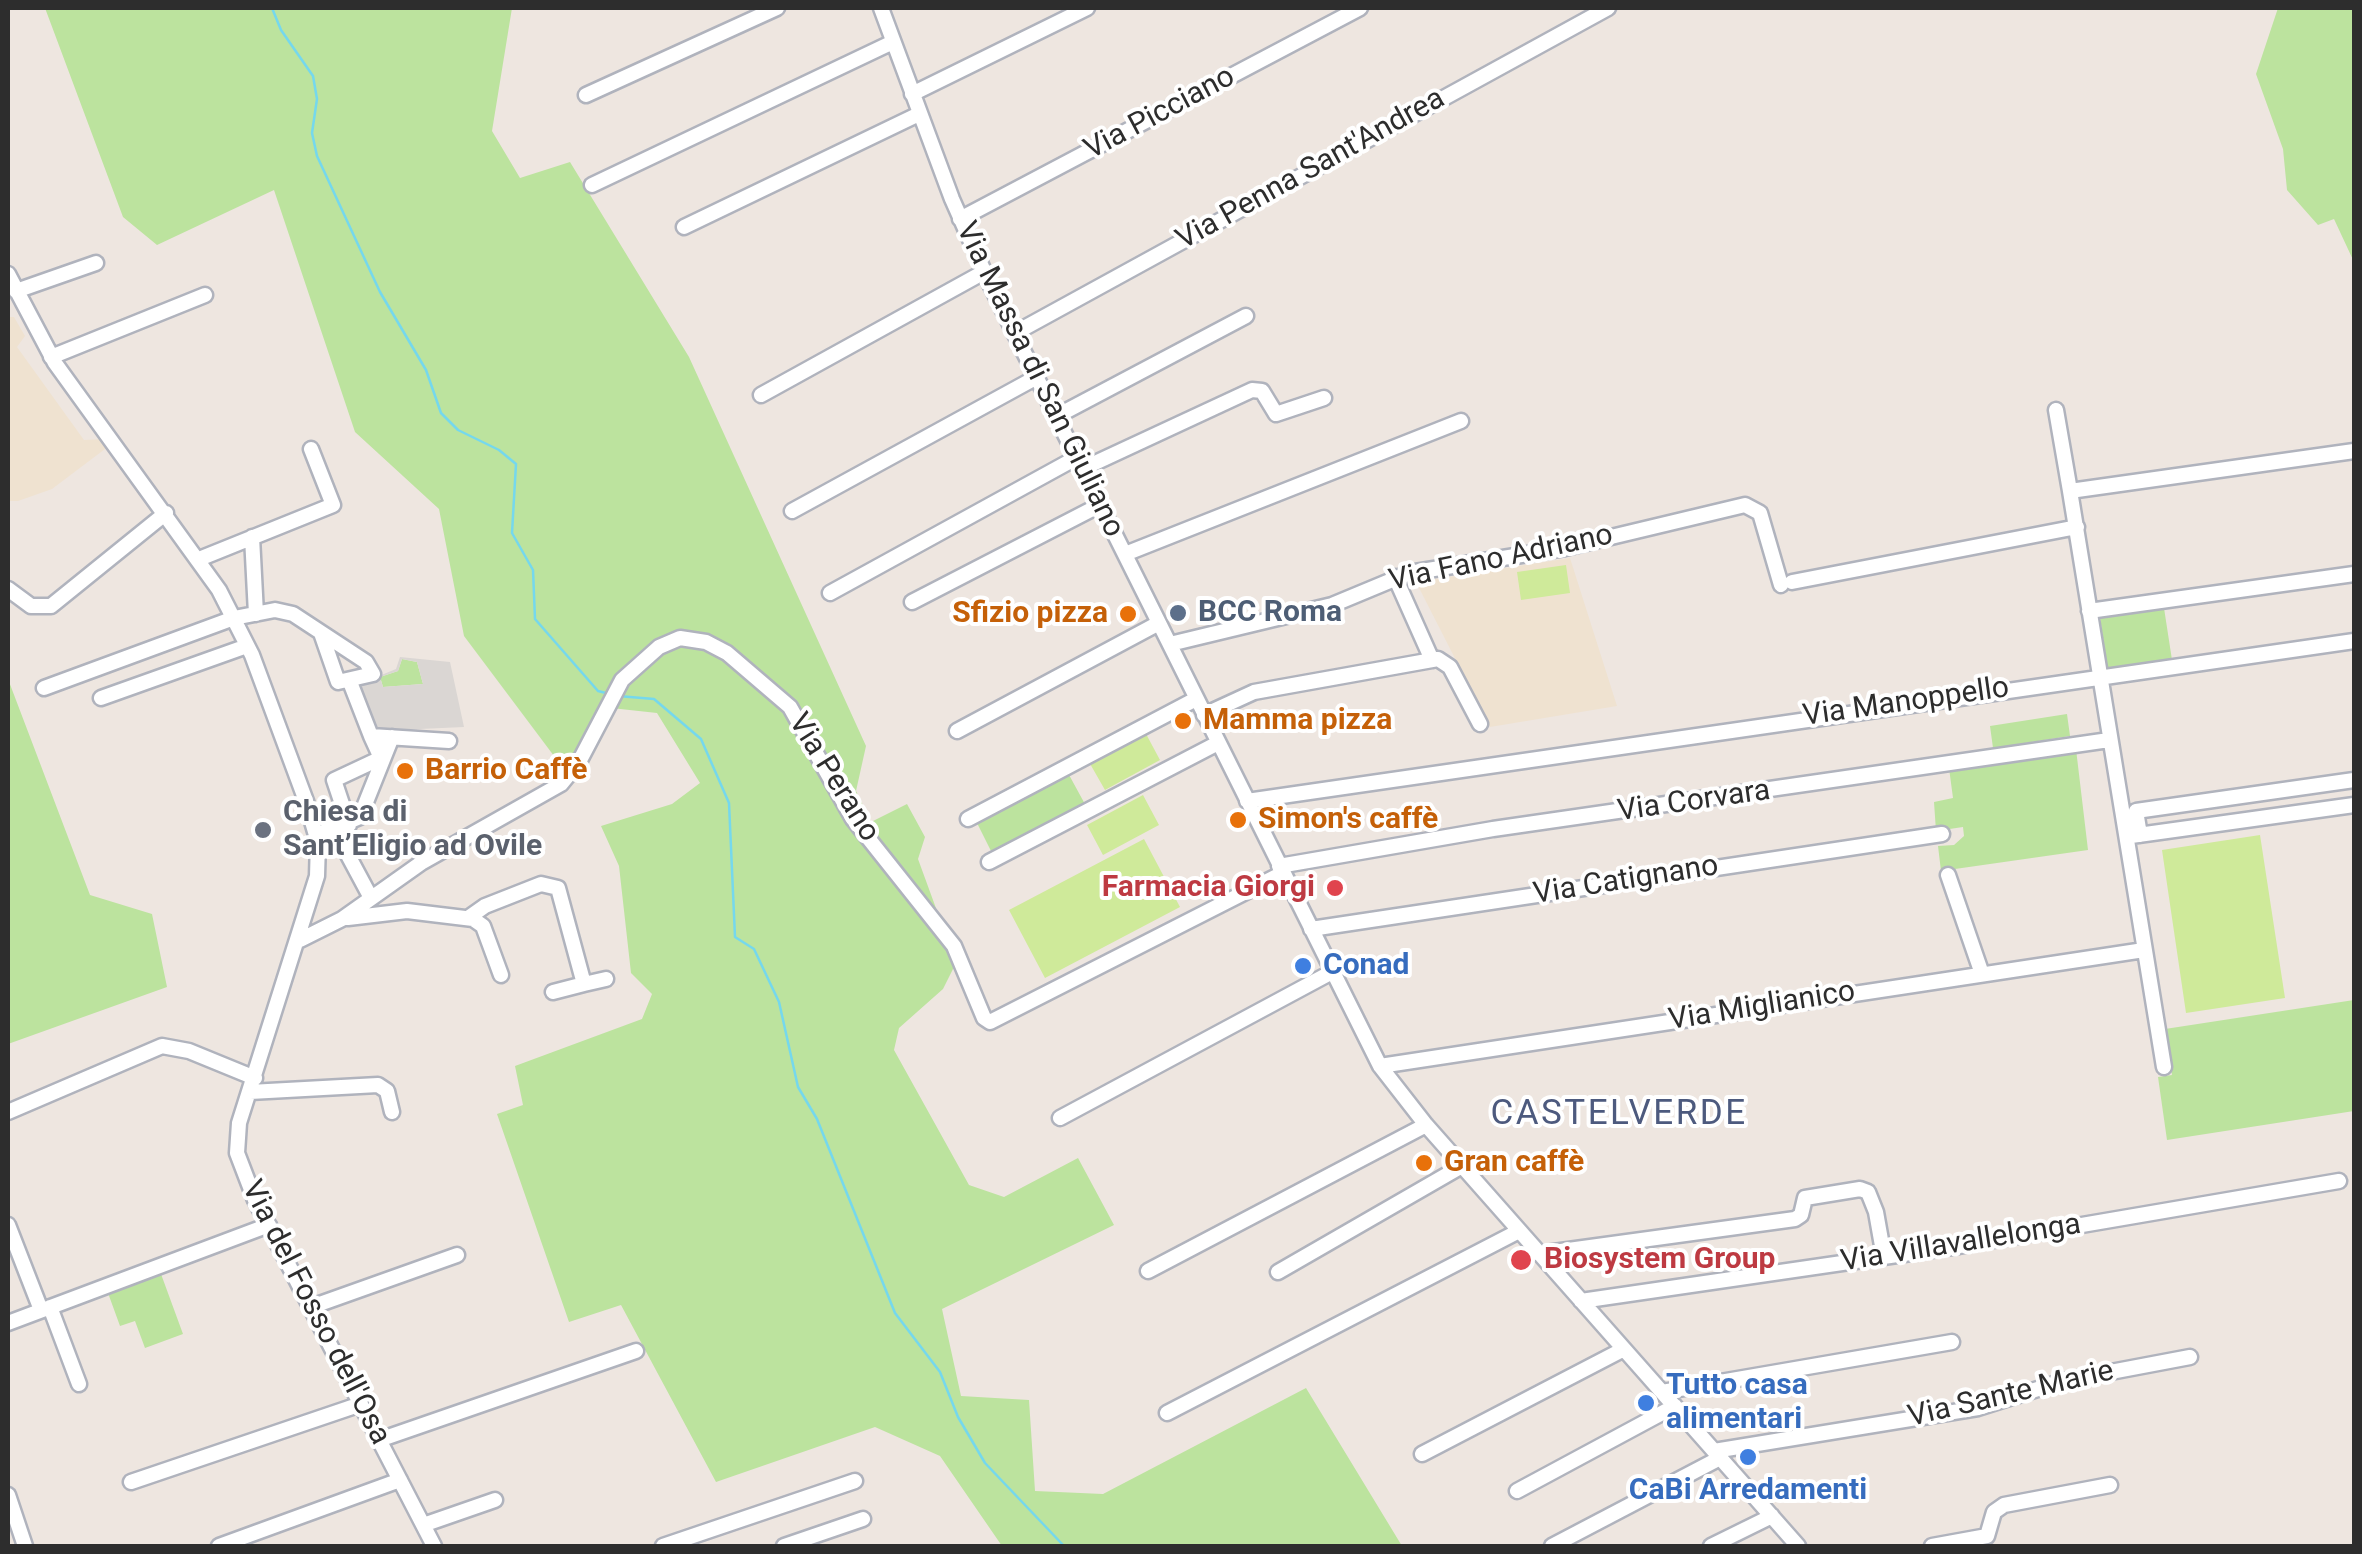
<!DOCTYPE html>
<meta charset="utf-8">
<style>
body{margin:0}
#map{position:relative;width:2362px;height:1554px;overflow:hidden;background:#eee6e0;font-family:Roboto,sans-serif}
canvas{display:block}
.frame{position:absolute;inset:0;border:10px solid #2d2d2d;pointer-events:none}
</style>
<div id="map">
<canvas width="2362" height="1554"></canvas>
<div class="frame"></div>
</div>
<script>
const ctx = document.querySelector('canvas').getContext('2d');
ctx.lineJoin = 'round';
function fillPath(path, color) { ctx.fillStyle = color; ctx.fill(path, 'evenodd'); }
const poly = rows => new Path2D(rows.map(r => 'M' + r).join(''));
function strokePath(path, color, width, dash) { ctx.strokeStyle = color; ctx.lineWidth = width; ctx.lineCap = dash ? 'butt' : 'round'; ctx.setLineDash(dash || []); ctx.stroke(path); }
function drawText(font, color, halo, rows, align = 'center') {
  ctx.font = font + ' Roboto,sans-serif'; ctx.lineWidth = 8; ctx.setLineDash([]); ctx.textBaseline = 'middle'; ctx.strokeStyle = halo; ctx.fillStyle = color; for (const [text, x, y, turn = 0] of rows) {
    ctx.save(); ctx.translate(x, y); ctx.rotate((+turn || 0) * Math.PI / 180); ctx.textAlign = isNaN(turn) ? turn : align; if (halo) ctx.strokeText(text, 0, 0); ctx.fillText(text, 0, 0); ctx.restore();
  }
}
fillPath(poly([
 [8,317,14,317,25,336,17,347,84,440,105,439,109,446,52,489,18,501,8,501],
 [1570,558,1617,706,1490,727,1416,582]
]), '#efe2d0');
fillPath(poly([
 [45,8,512,8,492,131,520,178,570,162,689,357,866,746,856,791,871,822,907,804,925,837,918,859,956,963,943,989,899,1028,894,1050,969,1185,1004,1197,1078,1158,1114,1225,942,1309,961,1396,1029,1400,1035,1491,1103,1494,1306,1388,1402,1546,1002,1546,940,1456,875,1427,716,1482,621,1305,569,1322,497,1114,523,1105,515,1066,642,1019,652,994,631,973,619,866,601,826,672,804,700,783,657,713,602,707,566,772,464,636,439,509,355,432,274,190,157,245,123,217],
 [2278,8,2354,8,2354,262,2334,219,2318,225,2287,190,2283,149,2256,74],
 [2164,608,2172,660,2108,670,2100,618],
 [402,659,417,662,423,684,383,687,380,677,398,671],
 [8,679,90,895,152,914,167,987,8,1044],
 [2067,714,2070,736,1993,748,1990,726],
 [2076,749,2088,850,1941,871,1938,846,1954,845,1964,836,1963,827,1936,831,1934,802,1953,798,1949,768],
 [1068,773,1086,806,993,855,976,821],
 [2354,1000,2354,1111,2167,1140,2158,1077,2172,1075,2165,1029],
 [161,1274,183,1334,145,1348,135,1321,120,1326,108,1293]
]), '#bce39e');
fillPath(poly([
 [1566,565,1570,593,1521,600,1517,572],
 [1145,732,1160,760,1105,790,1089,762],
 [1143,795,1159,825,1103,855,1087,825],
 [2260,835,2285,998,2186,1013,2162,850],
 [1144,839,1180,907,1045,978,1009,910]
]), '#cfea9a');
fillPath(poly([
 [400,657,450,662,464,727,376,731,357,685,396,669],
 [402,659,417,662,423,684,383,687,380,677,398,671]
]), '#dad6d3');
strokePath(poly([
 [272,8,281,30,313,76,317,99,312,133,317,156,380,292,426,370,441,413,458,430,499,450,516,464,512,533,533,570,535,619,598,691,606,693],
 [618,696,654,699,701,739,729,803,735,937,754,949,779,1002,798,1087,817,1119,895,1313,940,1372,958,1417,985,1463,1064,1546]
]), '#75d8ed', 2.5);
const minor = poly([
 [881,8,952,199,987,278,1380,1066,1426,1125,1798,1546],
 [912,94,1087,8],
 [586,95,777,8],
 [592,185,893,42],
 [960,219,1360,8],
 [684,227,919,114],
 [8,274,55,363,219,590,252,655,306,801,318,842,317,876,239,1123,237,1153,255,1200,434,1546],
 [16,291,96,263],
 [1015,333,1608,8],
 [51,357,205,295],
 [761,395,984,272],
 [2056,410,2070,491],
 [1055,417,1246,316],
 [1082,469,1252,390,1262,391,1276,414,1324,398],
 [792,511,1037,377],
 [252,537,256,614],
 [1125,554,1461,421],
 [199,559,333,505,311,449],
 [1395,577,1432,660],
 [1792,582,2077,527],
 [8,589,31,606,51,606,166,513],
 [830,593,1076,458],
 [912,602,1100,505],
 [2089,611,2354,574],
 [1170,644,1332,605,1409,573,1565,548,1745,505,1760,513,1781,585],
 [350,682,371,736],
 [44,688,234,618,275,610,293,614,366,662,373,674,338,682,321,633],
 [101,698,247,646],
 [1204,715,1254,692,1438,659,1450,667,1480,724],
 [957,731,1159,623],
 [381,758,371,736,449,741],
 [1247,801,2354,641],
 [968,819,1196,699],
 [349,825,334,780,381,758],
 [334,829,371,898],
 [316,835,360,817,392,737],
 [2140,835,2136,811,2354,780],
 [2131,836,2354,805],
 [989,862,1218,743],
 [1279,866,1493,829,2109,740],
 [1948,875,1982,974],
 [348,918,407,911,473,919,483,926,501,975],
 [468,918,485,906,541,884,558,888,584,984,553,992],
 [1311,929,1942,834],
 [300,940,342,919,421,863,561,784,579,762,622,680,659,647,680,638,706,642,727,653,790,707,853,819,954,946,984,1018,990,1022,1283,873],
 [584,984,606,979],
 [1380,1066,2144,950],
 [2164,1067,2070,491,2354,451],
 [250,1092,378,1085,387,1091,392,1112],
 [8,1112,162,1046,189,1051,255,1078],
 [1060,1118,1332,972],
 [8,1225,41,1310],
 [1539,1254,1795,1219,1801,1215,1805,1198,1860,1189,1868,1192,1876,1212,1884,1257],
 [1148,1271,1426,1125],
 [1278,1272,1462,1166],
 [1581,1301,1959,1246,2339,1181],
 [50,1307,79,1384],
 [311,1307,457,1255],
 [8,1323,269,1225],
 [1662,1392,1952,1342],
 [1167,1413,1519,1231],
 [379,1440,636,1351],
 [1714,1451,1978,1408,2063,1381,2190,1357],
 [1422,1454,1624,1349],
 [131,1482,361,1404],
 [1517,1491,1675,1406],
 [8,1495,25,1546],
 [423,1525,495,1500],
 [219,1546,400,1480],
 [663,1546,855,1481],
 [784,1546,863,1519],
 [1552,1546,1720,1458],
 [1711,1546,1772,1516],
 [1932,1546,1987,1536,1994,1512,2004,1505,2110,1485]
]);
strokePath(minor, '#b0b3bd', 19);
strokePath(minor, '#fff', 14);
for (const [x, y, r, color] of [
 [1178,613,10,"#5c6f8a"],
 [1128,614,10,"#e8710a"],
 [1183,721,10,"#e8710a"],
 [405,771,10,"#e8710a"],
 [1238,820,10,"#e8710a"],
 [263,830,10,"#6b7280"],
 [1335,888,10,"#e0444e"],
 [1303,966,10,"#3f7fe0"],
 [1424,1163,10,"#e8710a"],
 [1521,1260,12,"#e0444e"],
 [1646,1403,10,"#3f7fe0"],
 [1748,1457,10,"#3f7fe0"]
]) { const dot = new Path2D(); dot.arc(x, y, r, 0, 2 * Math.PI); ctx.fillStyle = color; ctx.fill(dot); strokePath(dot, '#fff', 4); }
drawText('30px', '#2d2d2d', '#fff', [
 ["Via Picciano",1160,114,-28],
 ["Via Penna Sant'Andrea",1311,170,-29],
 ["Via Massa di San Giuliano",1039,380,64],
 ["Via Fano Adriano",1501,559,-12],
 ["Via Manoppello",1906,703,-8],
 ["Via Perano",833,778,58],
 ["Via Corvara",1694,802,-8],
 ["Via Catignano",1626,881,-9],
 ["Via Miglianico",1762,1007,-9],
 ["Via Villavallelonga",1961,1244,-9],
 ["Via del Fosso dell'Osa",315,1313,63],
 ["Via Sante Marie",2011,1395,-13]
]);
drawText('bold 30px', '#4e5e75', '#fff', [
 ["BCC Roma",1198,613]
], 'left');
drawText('bold 30px', '#c56008', '#fff', [
 ["Sfizio pizza",1108,614,"right"],
 ["Mamma pizza",1203,721],
 ["Barrio Caffè",425,771],
 ["Simon's caffè",1258,820],
 ["Gran caffè",1444,1163]
], 'left');
drawText('bold 30px', '#5b616d', '#fff', [
 ["Chiesa di",283,813],
 ["Sant’Eligio ad Ovile",283,847]
], 'left');
drawText('bold 30px', '#be3a42', '#fff', [
 ["Farmacia Giorgi",1315,888],
 ["Biosystem Group",1544,1260,"left"]
], 'right');
drawText('bold 30px', '#366cbe', '#fff', [
 ["Conad",1323,966],
 ["Tutto casa",1666,1386],
 ["alimentari",1666,1420],
 ["CaBi Arredamenti",1748,1491,"center"]
], 'left');
ctx.letterSpacing = '2.5px';
drawText('35px', '#4d5a7e', '#fff', [
 ["CASTELVERDE",1619,1115]
]);
ctx.letterSpacing = '0px';
</script>
